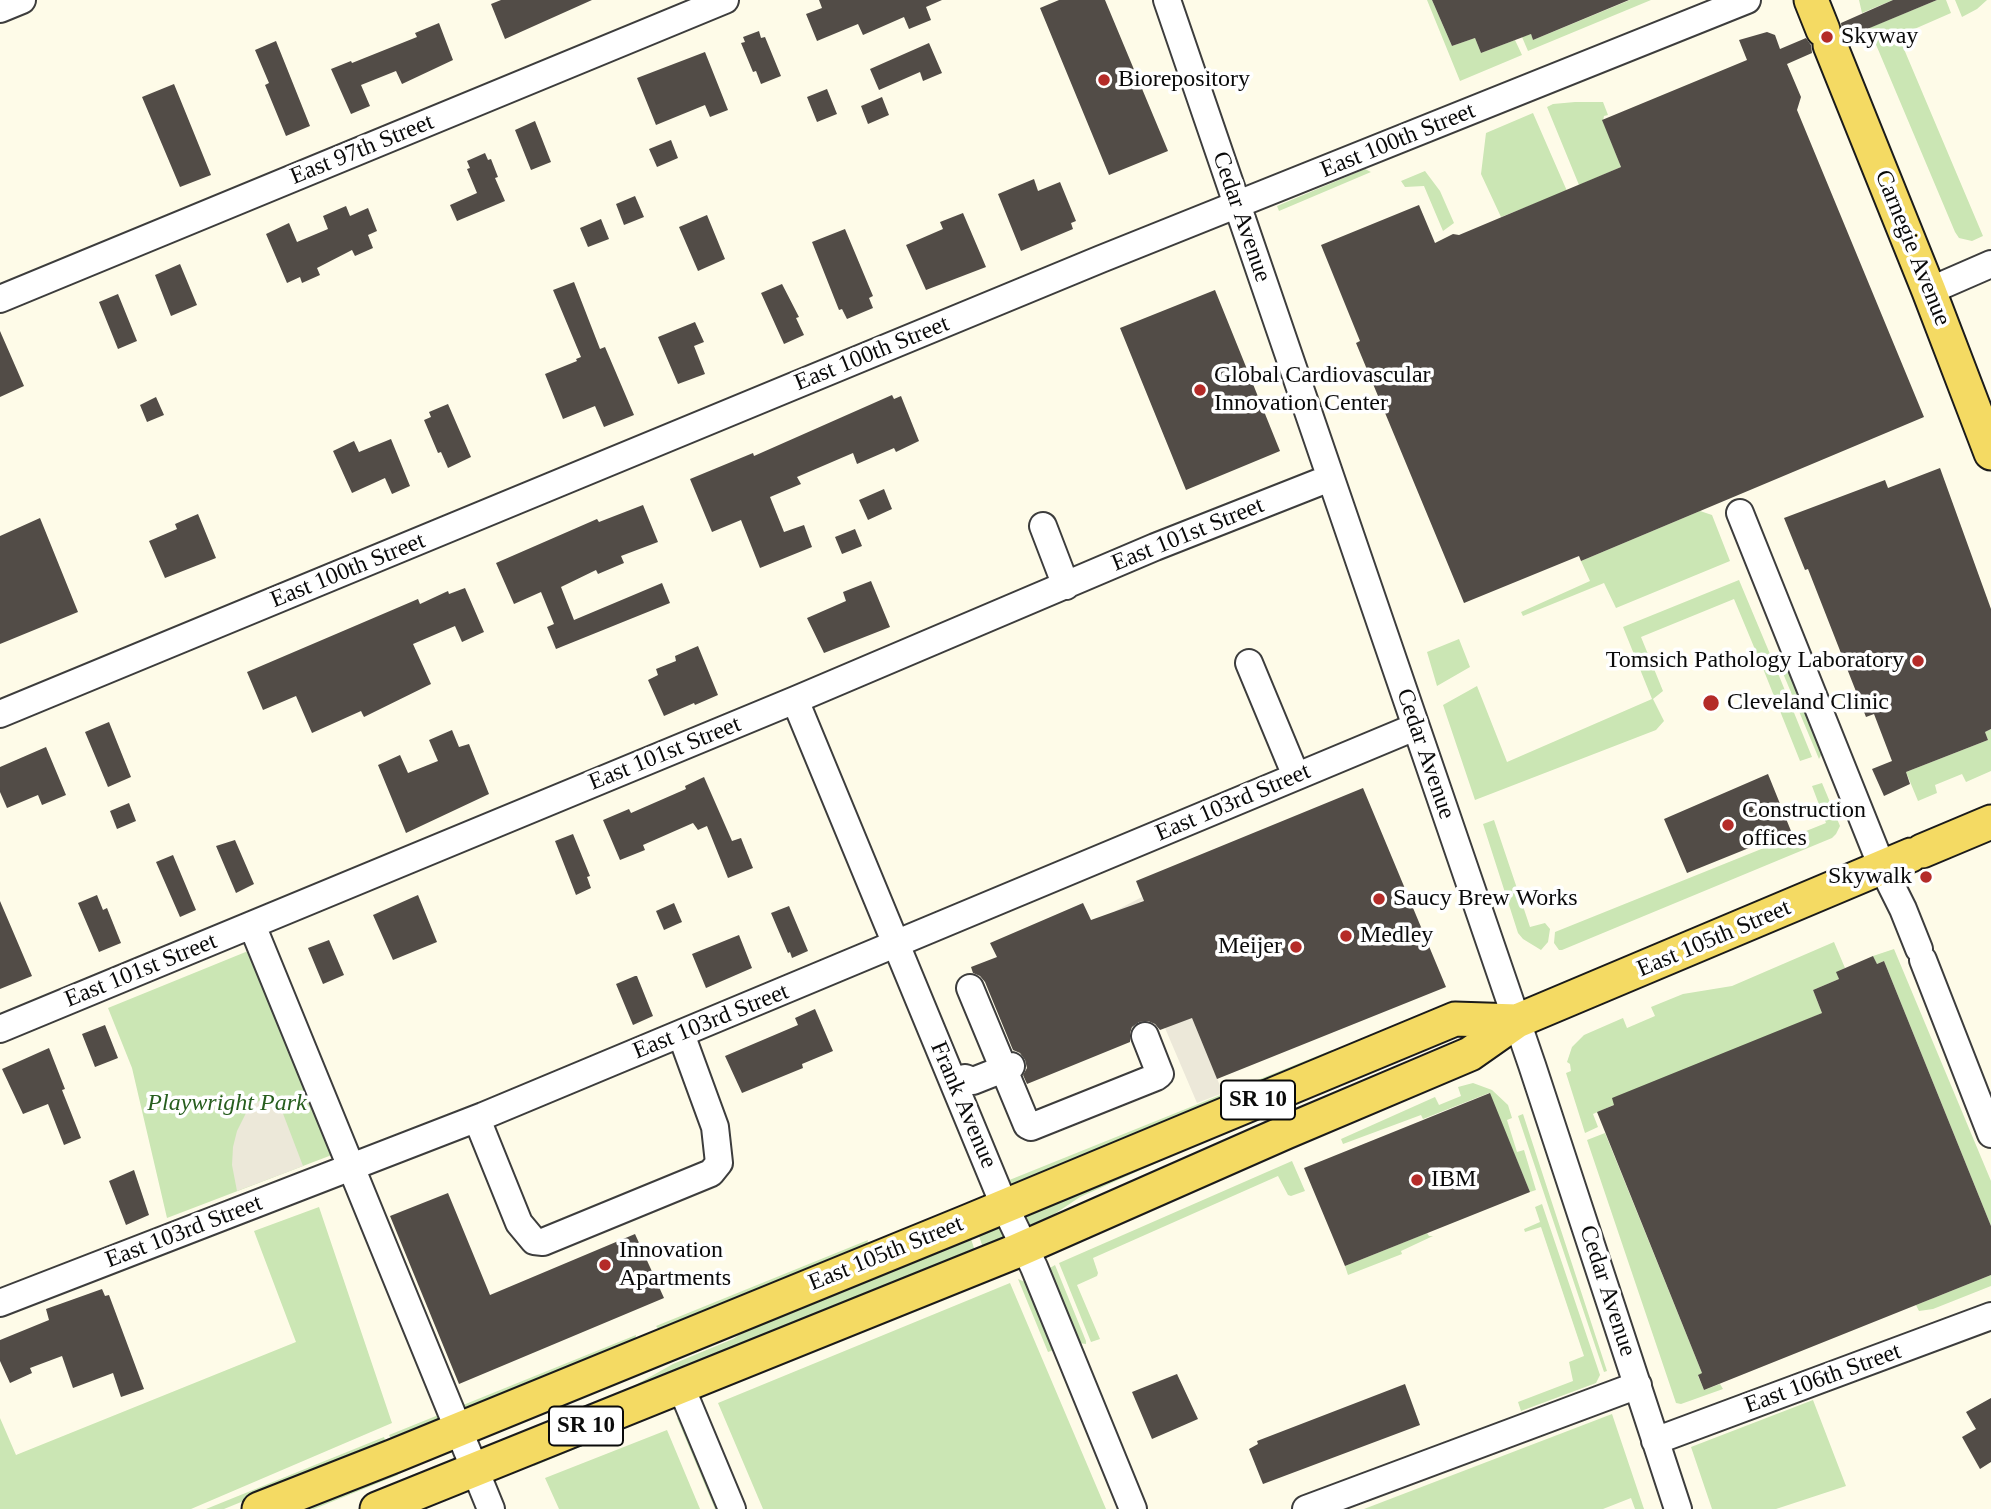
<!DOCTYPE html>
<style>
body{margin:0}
canvas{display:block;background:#fefbe8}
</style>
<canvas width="1991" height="1509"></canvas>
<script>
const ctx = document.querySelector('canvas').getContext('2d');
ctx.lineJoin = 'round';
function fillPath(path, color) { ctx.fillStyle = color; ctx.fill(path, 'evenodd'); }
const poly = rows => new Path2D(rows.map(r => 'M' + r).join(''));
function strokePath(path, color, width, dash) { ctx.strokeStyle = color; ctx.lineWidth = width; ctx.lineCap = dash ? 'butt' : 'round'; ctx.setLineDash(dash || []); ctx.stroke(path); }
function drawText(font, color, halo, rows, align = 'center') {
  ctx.font = font + ' "Times New Roman",serif'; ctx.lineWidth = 7; ctx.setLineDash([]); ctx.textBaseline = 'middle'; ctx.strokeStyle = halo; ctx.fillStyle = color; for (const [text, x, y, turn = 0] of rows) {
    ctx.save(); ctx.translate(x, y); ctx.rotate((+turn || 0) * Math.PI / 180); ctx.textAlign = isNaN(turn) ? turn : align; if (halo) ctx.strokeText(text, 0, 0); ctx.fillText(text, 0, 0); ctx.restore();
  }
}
fillPath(poly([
 [1427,0,1432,0,1452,46,1475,38,1481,53,1515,40,1522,55,1460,81],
 [1630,0,1651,0,1528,51,1522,37,1531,34,1533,40],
 [1859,0,1893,0,1862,13],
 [1937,0,1946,0,1951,13,1903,34,1901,42,1983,236,1972,241,1959,238,1955,232,1869,28],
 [1955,0,1987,0,1977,9,1962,17],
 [1575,102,1603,102,1608,115,1604,116,1603,121,1621,167,1579,185,1547,107,1553,104],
 [1533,113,1567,191,1501,217,1481,174,1486,133],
 [1365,169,1371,172,1279,211,1277,206],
 [1425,171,1440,191,1454,223,1443,231,1424,186,1405,187,1401,181],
 [1700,511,1712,515,1730,561,1616,608,1604,583,1523,616,1521,612,1590,581,1581,561],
 [1739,580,1770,654,1759,659,1734,599,1641,637,1663,691,1653,699,1664,721,1656,730,1475,800,1443,705,1477,686,1507,762,1652,699,1623,627],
 [1459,639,1470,667,1437,686,1427,652],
 [1782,656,1822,753,1819,759,1777,659],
 [1773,661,1812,757,1800,761,1762,666],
 [1991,729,1991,771,1966,782,1962,774,1935,785,1937,793,1918,801,1906,772,1988,740,1985,732],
 [1822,783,1840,826,1836,834,1832,838,1562,950,1559,950,1554,943,1555,932,1826,823,1812,786],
 [1494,820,1530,927,1545,923,1550,929,1548,942,1541,950,1523,939,1518,933,1483,824],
 [1834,942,1845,968,1837,972,1839,979,1813,990,1822,1013,1593,1114,1598,1127,1585,1133,1566,1073,1571,1071,1570,1064,1567,1062,1572,1047,1584,1035,1623,1018,1627,1028,1655,1016,1651,1007,1683,994,1732,986],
 [253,949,337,1153,167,1218,132,1068,108,1008],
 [1894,949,1991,1181,1991,1226,1884,961,1877,964,1873,956],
 [1332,1050,1332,1056,1003,1192,997,1185],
 [1473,1083,1492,1090,1508,1105,1512,1118,1507,1120,1517,1152,1524,1150,1536,1190,1530,1192,1489,1093,1423,1119,1421,1115,1343,1144,1341,1139,1435,1097,1439,1105,1461,1096,1458,1087],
 [1268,1113,1080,1197,1035,1227,983,1248,977,1230],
 [1523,1114,1607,1371,1604,1372,1518,1116],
 [1605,1133,1702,1373,1698,1376,1704,1390,1720,1384,1723,1389,1681,1404,1676,1403,1587,1140],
 [1292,1161,1305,1191,1291,1196,1288,1195,1278,1176,1093,1258,1098,1273,1097,1276,1077,1285,1100,1339,1091,1342,1059,1263],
 [1542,1204,1600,1375,1596,1383,1521,1411,1518,1402,1573,1381,1569,1362,1584,1356,1541,1227,1525,1232,1524,1229,1540,1222,1535,1207],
 [319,1207,392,1423,191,1509,0,1509,0,1418,16,1455,296,1342,254,1231],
 [969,1233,975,1251,630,1388,673,1364,733,1339,773,1313],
 [1427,1233,1429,1236,1433,1236,1401,1251,1402,1254,1348,1275,1345,1266],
 [868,1240,866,1248,660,1331,656,1326],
 [1055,1265,1086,1341,1086,1344,1079,1343,1050,1272,1050,1268],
 [1991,1275,1991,1286,1933,1309,1919,1311,1916,1305],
 [1018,1279,1025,1282,1054,1350,1048,1352],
 [1010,1283,1106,1509,763,1509,718,1403],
 [636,1335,635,1342,392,1441,389,1435],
 [1813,1400,1846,1486,1776,1509,1712,1509,1691,1447],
 [667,1407,672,1409,534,1466,530,1459],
 [1612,1414,1644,1509,1635,1509,1631,1498,1603,1509,1364,1509],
 [677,1418,682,1418,721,1509,715,1509],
 [667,1430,700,1509,559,1509,545,1478],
 [384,1437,386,1443,224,1509,206,1509],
 [395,1467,398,1475,314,1509,291,1509]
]), '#cbe6b4');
fillPath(poly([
 [1142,897,1223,1093,1197,1103,1115,911],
 [274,1090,303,1166,237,1191,232,1165,233,1147,237,1131,246,1113,255,1104]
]), '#ece8d9');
fillPath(poly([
 [501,0,592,0,505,39,491,4],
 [819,0,942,0,926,7,931,20,909,29,904,17,863,35,858,24,817,41,806,14,822,8],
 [1059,0,1105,0,1168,151,1109,175,1040,8],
 [1432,0,1629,0,1533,40,1531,34,1481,53,1475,38,1452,46],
 [1893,0,1937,0,1848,37,1842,30,1841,23],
 [439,23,453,60,402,84,396,71,361,85,370,106,351,114,331,69,351,61,352,63,417,37,415,33],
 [759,31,761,38,765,37,781,76,761,84,756,71,753,72,741,43,745,42,743,37],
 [1767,32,1775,35,1780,49,1806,38,1811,45,1812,53,1787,64,1801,97,1797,110,1924,417,1581,561,1579,556,1464,603,1356,343,1360,341,1321,245,1419,205,1435,243,1453,234,1459,235,1621,167,1602,120,1747,60,1739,40],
 [276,41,310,126,286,136,265,85,269,83,255,50],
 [929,43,942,73,923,81,920,72,879,90,870,69],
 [705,52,728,110,710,117,705,105,656,125,637,78],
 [174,84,211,175,180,187,142,97],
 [827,89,837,114,817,122,807,97],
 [882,97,889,115,868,124,861,106],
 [535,121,551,162,531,170,515,130],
 [671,140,678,158,657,167,649,149],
 [485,153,488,160,491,159,498,177,495,178,505,201,457,221,450,205,477,193,467,169,470,168,467,161],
 [1034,179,1038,191,1060,182,1076,221,1071,223,1073,229,1021,251,998,194],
 [635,196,644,217,624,225,616,204],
 [346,206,350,216,368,208,377,231,368,235,373,248,355,256,352,250,317,268,320,275,302,283,300,277,287,283,266,234,289,223,297,242,328,229,323,216],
 [963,213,986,267,926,290,906,245,943,229,940,222],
 [707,215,725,259,698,271,679,227],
 [601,219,609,239,588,247,580,228],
 [845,229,873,296,869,298,873,308,847,319,842,309,839,310,812,242],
 [180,264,197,305,171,316,155,275],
 [574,282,600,349,605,347,634,415,604,427,595,406,563,419,545,374,577,361,576,359,581,357,553,290],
 [782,284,799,317,796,318,804,335,784,344,761,293],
 [1215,290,1280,451,1186,490,1120,328],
 [118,294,137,341,118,349,99,302],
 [695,322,704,342,694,346,705,374,678,384,658,337],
 [0,331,24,386,0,397],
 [892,395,894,399,901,396,919,441,896,452,894,448,857,464,853,453,797,477,801,484,770,497,784,532,804,525,812,547,760,568,741,520,712,532,690,479,753,453,754,456],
 [156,397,164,415,147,422,140,405],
 [448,404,471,457,448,468,441,452,438,453,424,420,431,417,429,412],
 [391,439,410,486,392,494,385,478,352,493,333,451,354,441,359,452],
 [1940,468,1991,609,1991,729,1985,732,1988,740,1906,772,1910,784,1884,796,1872,769,1892,761,1874,714,1866,717,1808,569,1805,570,1784,518,1885,480,1888,488],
 [884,489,892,509,868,520,859,500],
 [643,505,658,542,621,556,624,563,598,574,596,570,561,587,574,620,662,583,670,603,556,649,547,627,554,624,541,592,514,604,496,563,597,519,599,522],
 [198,514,216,558,165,578,149,541,177,529,175,524],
 [40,518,78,612,0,644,0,536],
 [855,529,862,546,842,554,835,537],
 [871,581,890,627,824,653,807,618,846,601,843,592],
 [465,588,484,632,462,642,455,626,413,644,431,684,364,717,361,711,312,733,296,696,263,710,247,672,418,599,420,604,448,591,449,594],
 [698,646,718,695,695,705,694,703,664,716,648,680,658,675,656,669,676,661,675,656],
 [109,722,131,777,108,787,85,732],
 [452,730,459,747,469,744,489,794,406,833,378,765,400,755,408,773,438,761,429,740],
 [46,747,66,795,42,805,38,795,7,808,0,792,0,767],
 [1768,774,1791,831,1687,873,1664,819],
 [704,777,732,841,741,838,753,868,728,878,707,826,698,830,693,823,643,845,645,850,620,860,603,820,629,809,631,813,686,789,685,786],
 [1363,788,1446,987,1217,1079,1192,1018,1160,1030,1155,1024,1148,1021,1139,1022,1132,1027,1130,1033,1130,1042,1027,1084,1023,1075,1027,1068,1025,1060,1020,1053,1013,1050,985,982,980,976,973,973,971,967,997,957,990,943,1083,903,1091,920,1144,901,1136,881],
 [129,803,136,821,117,829,110,811],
 [573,834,590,876,587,877,591,888,576,895,555,841],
 [235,840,254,884,236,893,216,846],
 [173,855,196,910,180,917,156,862],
 [97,895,103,910,107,908,121,943,99,952,78,903],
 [418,895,437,942,393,960,373,915],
 [0,901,32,976,0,989],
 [674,903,682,922,664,930,656,911],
 [789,906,808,951,792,958,790,952,788,953,771,913],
 [739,935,752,968,706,988,692,954],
 [329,940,344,975,323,984,308,948],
 [1873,956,1877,964,1884,961,1991,1226,1991,1275,1704,1390,1698,1375,1702,1373,1597,1112,1614,1105,1612,1098,1822,1013,1813,990,1839,979,1836,972],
 [635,976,637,976,653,1016,633,1025,616,984],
 [815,1009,833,1051,802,1064,803,1068,742,1093,725,1056,798,1025,795,1018],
 [105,1025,118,1058,95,1067,82,1034],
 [49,1048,65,1089,62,1090,81,1138,64,1145,48,1104,23,1114,2,1069],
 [1490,1093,1530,1192,1345,1266,1304,1168],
 [134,1170,149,1215,126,1225,109,1181],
 [448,1193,490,1295,635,1234,664,1298,459,1384,390,1216],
 [102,1289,105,1296,109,1295,144,1389,121,1397,113,1373,73,1388,62,1356,30,1368,32,1373,10,1383,0,1361,0,1340,49,1320,46,1309],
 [1177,1374,1198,1419,1152,1439,1132,1392],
 [1405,1384,1420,1425,1263,1484,1249,1449,1258,1444,1257,1441],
 [1991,1398,1991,1462,1980,1469,1962,1437,1976,1429,1966,1412]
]), '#524c47');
const minor = poly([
 [1167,0,1532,1065,1678,1509],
 [0,9,22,0],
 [1929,291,1991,264],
 [0,299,725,0],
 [1740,513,1882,867,1903,909,1919,949],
 [1043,526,1066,586],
 [1249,663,1296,776],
 [795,700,1004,1205,1034,1267,1133,1509],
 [0,714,1101,259,1747,0],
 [252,925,491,1509],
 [1923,960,1991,1134],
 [970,988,1027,1125,1031,1127,1156,1077,1160,1074,1158,1069,1145,1036],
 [0,1029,795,700,1155,547,1330,478],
 [954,1082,965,1078,973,1081,1011,1066],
 [477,1119,519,1223,534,1241,543,1242,711,1173,719,1163,715,1127,681,1034],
 [0,1303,483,1116,1415,727],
 [681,1387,732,1509],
 [1655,1441,1991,1316],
 [1306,1509,1638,1385]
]);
const major = poly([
 [1811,0,1823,30],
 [1830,45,1929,291,1991,453],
 [1922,851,1991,822],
 [259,1509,394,1456,969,1221,1455,1019,1517,1021],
 [377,1509,1014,1252,1286,1132,1470,1054,1517,1021,1911,855]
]);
strokePath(minor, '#3d3d3d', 30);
strokePath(major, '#1b1b1b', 37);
strokePath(minor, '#fff', 26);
strokePath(major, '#f4da63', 33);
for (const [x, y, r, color] of [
 [1827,37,7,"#b42b28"],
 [1104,80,7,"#b42b28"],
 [1200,390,7,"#b42b28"],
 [1918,661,7,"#b42b28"],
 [1711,703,9,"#b42b28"],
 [1728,825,7,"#b42b28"],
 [1926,877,7,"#b42b28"],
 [1379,899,7,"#b42b28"],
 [1346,936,7,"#b42b28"],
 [1296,947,7,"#b42b28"],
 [1417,1180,7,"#b42b28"],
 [605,1265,7,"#b42b28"]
]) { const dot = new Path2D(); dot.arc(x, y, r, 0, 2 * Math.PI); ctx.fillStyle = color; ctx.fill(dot); strokePath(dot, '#fff', 2.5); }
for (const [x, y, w] of [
 [1258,1100,74],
 [586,1426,74]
]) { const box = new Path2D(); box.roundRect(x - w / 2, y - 19.5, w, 39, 5); ctx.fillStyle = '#fff'; ctx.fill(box); strokePath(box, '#0a0a0a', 2); }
drawText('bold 23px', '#0a0a0a', null, [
 ["SR 10",1258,1100],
 ["SR 10",586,1426]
]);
drawText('24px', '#0a0a0a', '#fff', [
 ["Skyway",1841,37],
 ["Biorepository",1118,80],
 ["Global Cardiovascular",1214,376],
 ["Innovation Center",1214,404],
 ["Tomsich Pathology Laboratory",1904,661,"right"],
 ["Cleveland Clinic",1727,703],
 ["Construction",1742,811],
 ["offices",1742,839],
 ["Skywalk",1912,877,"right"],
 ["Saucy Brew Works",1393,899],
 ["Medley",1360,936],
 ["Meijer",1282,947,"right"],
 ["IBM",1431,1180],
 ["Innovation",619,1251],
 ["Apartments",619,1279]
], 'left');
drawText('24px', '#0a0a0a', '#fff', [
 ["East 100th Street",1398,141,-22],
 ["East 97th Street",362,150,-22],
 ["Cedar Avenue",1241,217,71],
 ["Carnegie Avenue",1912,248,68],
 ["East 100th Street",872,354,-22],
 ["East 101st Street",1188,535,-22],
 ["East 100th Street",348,571,-22],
 ["East 101st Street",665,754,-22],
 ["Cedar Avenue",1425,754,71],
 ["East 103rd Street",1233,803,-23],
 ["East 105th Street",1714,939,-23],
 ["East 101st Street",141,971,-22],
 ["East 103rd Street",711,1022,-22],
 ["Frank Avenue",963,1105,67],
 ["East 103rd Street",184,1232,-21],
 ["East 105th Street",886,1254,-22],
 ["Cedar Avenue",1607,1291,72],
 ["East 106th Street",1823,1379,-20]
]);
drawText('italic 24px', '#275e1e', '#fff', [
 ["Playwright Park",227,1104]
]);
</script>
